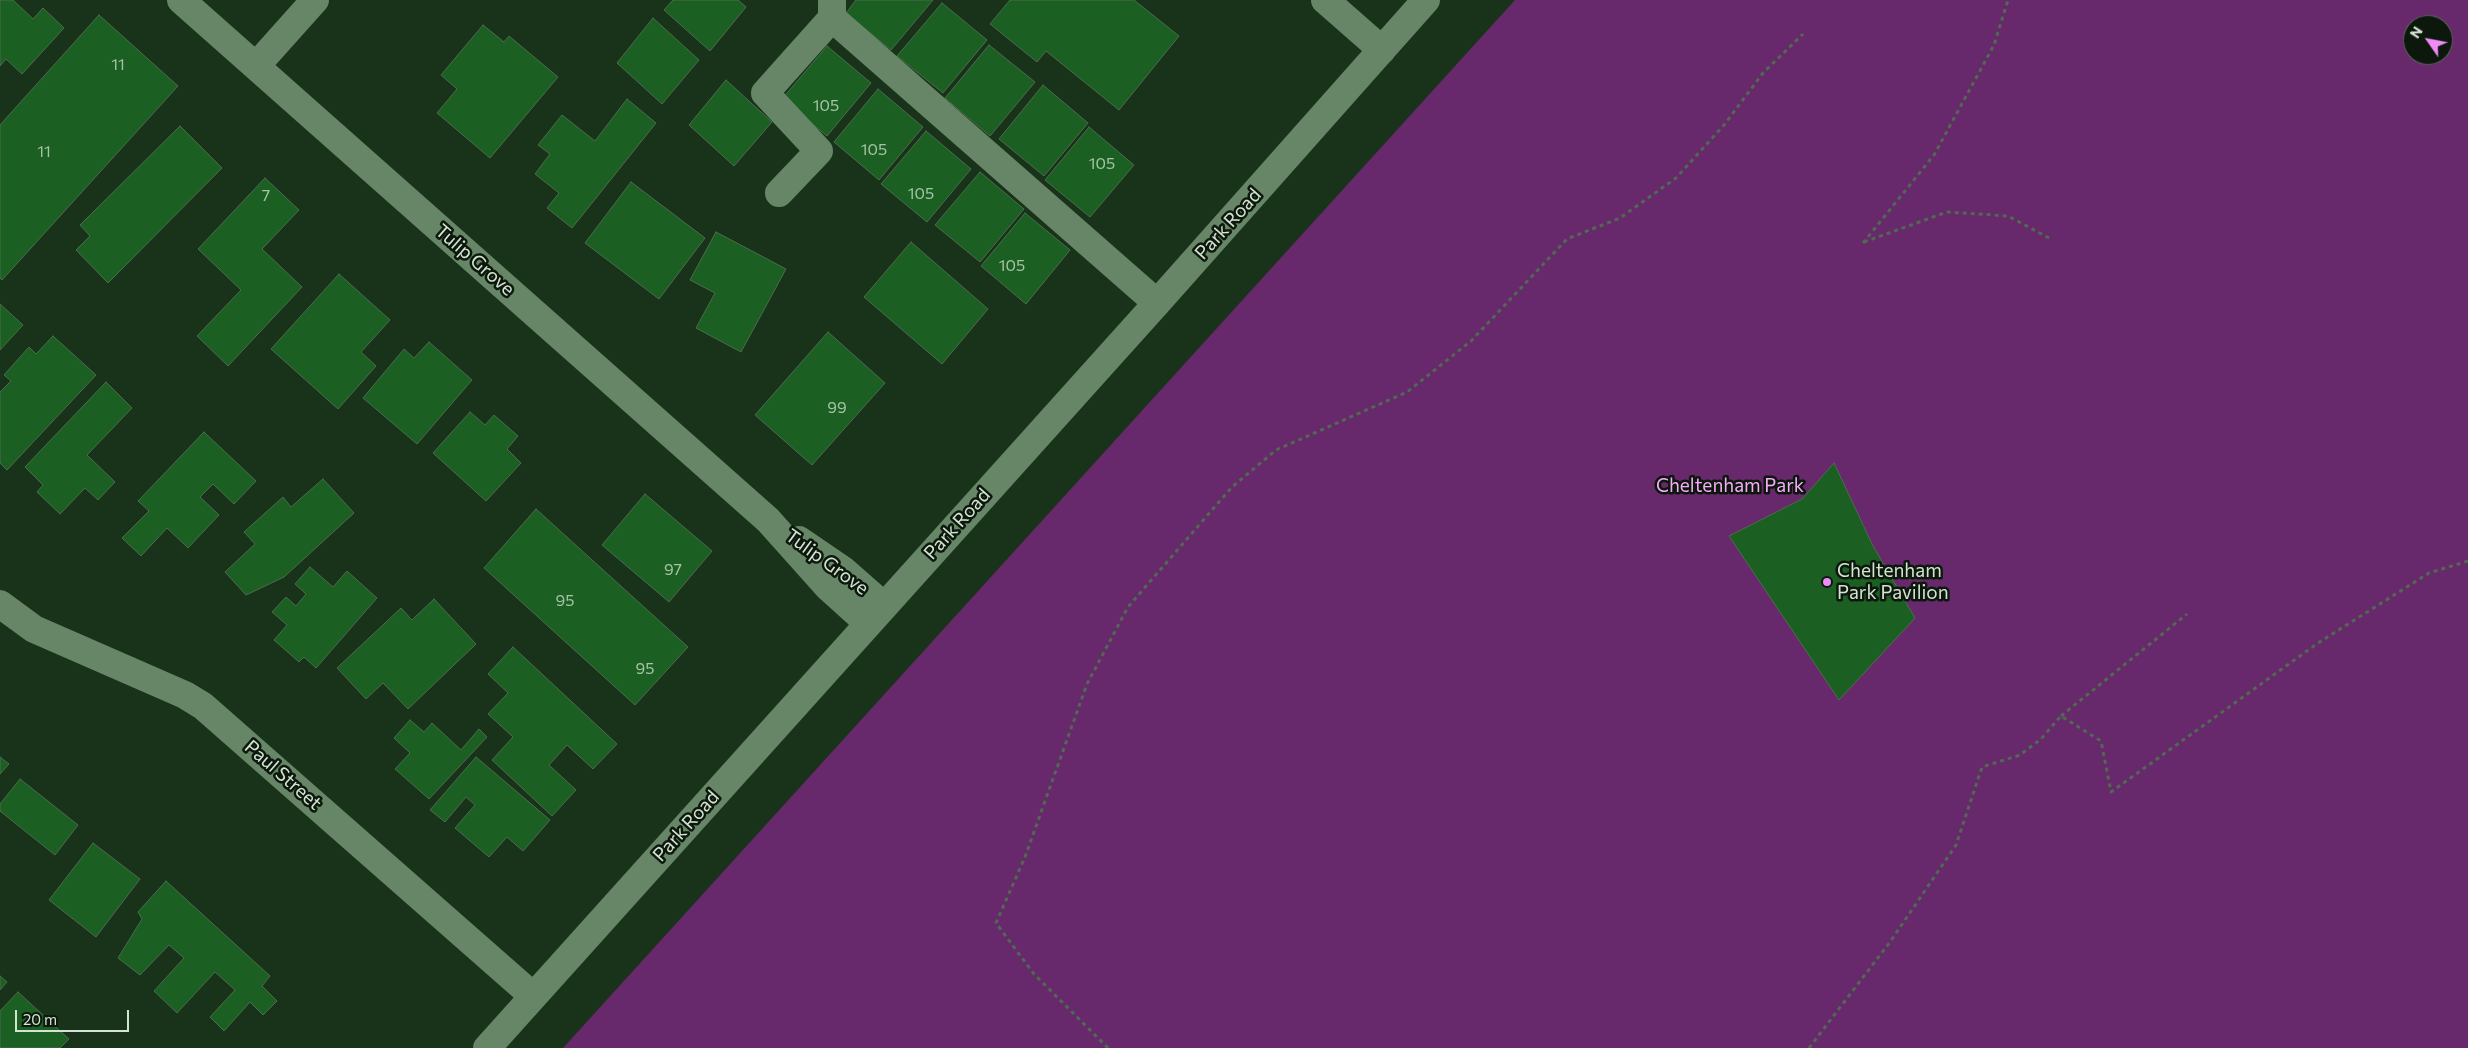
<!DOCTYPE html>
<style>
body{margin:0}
#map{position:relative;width:2468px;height:1048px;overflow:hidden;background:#183319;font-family:Commissioner,sans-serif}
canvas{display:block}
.north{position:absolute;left:2403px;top:15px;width:50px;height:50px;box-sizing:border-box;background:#0c180c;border:1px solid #5c6a5c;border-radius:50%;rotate:303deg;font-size:14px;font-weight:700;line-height:20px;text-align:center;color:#d3e4d3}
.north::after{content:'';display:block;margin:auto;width:18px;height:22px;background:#ef8bf7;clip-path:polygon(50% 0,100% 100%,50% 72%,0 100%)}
.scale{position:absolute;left:15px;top:1010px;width:114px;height:22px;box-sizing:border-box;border:2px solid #d3e4d3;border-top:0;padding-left:6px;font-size:15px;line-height:18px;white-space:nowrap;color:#d3e4d3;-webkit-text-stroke:4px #0c180c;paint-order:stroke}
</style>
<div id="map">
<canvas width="2468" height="1048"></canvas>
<div class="north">N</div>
<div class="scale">20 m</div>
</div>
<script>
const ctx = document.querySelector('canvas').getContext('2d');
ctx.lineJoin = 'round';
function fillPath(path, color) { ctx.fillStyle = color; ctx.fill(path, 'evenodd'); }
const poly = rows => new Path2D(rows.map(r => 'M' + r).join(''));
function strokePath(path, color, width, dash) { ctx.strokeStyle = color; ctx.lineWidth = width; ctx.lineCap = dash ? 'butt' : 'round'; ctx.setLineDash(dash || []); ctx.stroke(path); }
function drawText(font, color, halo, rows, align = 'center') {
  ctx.font = font + ' Commissioner,sans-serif'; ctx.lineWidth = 5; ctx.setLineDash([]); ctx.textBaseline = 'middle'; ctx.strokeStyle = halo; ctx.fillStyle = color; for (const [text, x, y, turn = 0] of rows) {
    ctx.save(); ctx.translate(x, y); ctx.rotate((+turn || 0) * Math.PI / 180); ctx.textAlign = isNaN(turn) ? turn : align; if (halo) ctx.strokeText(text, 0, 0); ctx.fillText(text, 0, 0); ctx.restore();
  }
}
fillPath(poly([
 [1515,0,2468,0,2468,1048,563,1048],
 [2413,25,2443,25,2443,55,2413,55]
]), '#67286c');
const building = poly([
 [0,0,13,0,33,19,43,8,64,28,22,74,6,59,0,66,0,0],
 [673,0,738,0,746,7,710,51,664,10,673,0],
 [856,0,933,0,891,50,846,13,856,0],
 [1010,0,1134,0,1179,36,1119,110,1046,51,1037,62,990,24,1010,0],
 [942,3,987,40,943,93,897,56,942,3],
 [99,15,178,86,2,280,0,278,0,125,99,15],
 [653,18,699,60,662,104,617,63,653,18],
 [483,25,504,42,509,36,558,77,490,158,437,113,457,89,441,75,483,25],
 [989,45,1035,82,990,136,945,98,989,45],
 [827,46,871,83,827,136,782,99,827,46],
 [726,80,772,122,734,166,689,125,726,80],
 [1043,85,1088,123,1044,176,999,139,1043,85],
 [878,89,923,127,879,180,834,142,878,89],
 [627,99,656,123,572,228,547,208,559,193,535,174,550,154,538,145,562,115,595,141,627,99],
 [180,126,222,168,108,283,76,250,90,236,80,225,180,126],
 [1089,127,1134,165,1090,217,1045,180,1089,127],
 [926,131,971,169,927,222,881,184,926,131],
 [980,172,1024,209,980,262,935,225,980,172],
 [265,178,299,210,262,249,302,287,228,366,197,336,241,290,198,249,265,178],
 [631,182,705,238,659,299,585,243,631,182],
 [1025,213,1070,250,1026,304,981,266,1025,213],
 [716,232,786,269,741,352,696,328,715,293,690,280,716,232],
 [911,242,988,309,942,364,864,297,911,242],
 [339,274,390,320,361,352,376,366,338,409,271,349,339,274],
 [0,304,23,325,0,350,0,304],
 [828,332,885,383,812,465,755,415,828,332],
 [53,336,96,375,7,470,0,463,0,392,11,381,4,375,29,347,36,354,53,336],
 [429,342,472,380,417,444,363,398,404,349,414,358,429,342],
 [106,382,132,408,87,455,115,482,98,500,85,488,60,514,37,492,43,485,25,467,106,382],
 [470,412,485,425,494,415,518,436,507,449,521,463,486,501,433,453,470,412],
 [204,432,256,481,234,504,213,484,200,497,219,515,188,548,167,528,141,556,122,538,149,511,138,501,204,432],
 [1834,463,1873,546,1915,618,1839,700,1729,536,1802,499,1834,463],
 [323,479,354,513,284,577,246,595,225,572,255,544,244,532,283,497,291,507,323,479],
 [645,494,712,551,669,602,602,545,645,494],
 [536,509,688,647,635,705,484,568,536,509],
 [310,567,333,587,347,571,377,598,316,668,304,657,299,662,274,640,287,625,272,612,286,597,296,606,306,594,295,584,310,567],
 [434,599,476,644,408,709,383,683,366,699,337,668,401,608,412,620,434,599],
 [513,647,617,744,593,769,567,745,549,765,576,790,552,816,492,760,513,737,488,714,508,693,488,674,513,647],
 [410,720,424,732,432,723,461,750,479,729,487,737,429,799,395,769,410,753,394,738,410,720],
 [0,757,9,764,0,774,0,757],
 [476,757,550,820,523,851,507,837,489,857,455,828,475,805,466,797,445,822,430,810,476,757],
 [20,779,78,825,55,855,0,811,0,804,20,779],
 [93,843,140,879,96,937,49,900,93,843],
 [166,881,270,976,262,986,277,1001,263,1015,250,1002,224,1031,210,1017,235,990,215,972,177,1013,154,991,184,958,169,945,140,975,118,958,142,919,138,912,166,881],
 [0,976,7,982,0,990,0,976],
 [18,992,69,1039,60,1048,0,1048,0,1011,18,992]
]);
fillPath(building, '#1b5f22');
strokePath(building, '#4e6c4e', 1);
strokePath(poly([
 [1864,242,1947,212,2008,216,2051,239],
 [1863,243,1934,155,1994,45,2008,0],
 [2061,716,2187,614],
 [1108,1048,1034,974,996,923,1025,857,1087,684,1128,607,1232,487,1276,450,1407,392,1471,341,1567,239,1620,218,1676,178,1724,125,1763,73,1803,34],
 [1809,1048,1890,942,1956,845,1982,767,2020,755,2041,739,2061,716,2101,741,2111,792,2318,643,2429,573,2468,561]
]), '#516952', 3, [4, 4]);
strokePath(poly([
 [181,0,768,520,827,586,868,623],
 [1325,0,1382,50],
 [832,18,1157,303],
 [256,66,315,0],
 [779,193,819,151,765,93,832,18,832,1],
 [799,540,843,570,884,606],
 [0,604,34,629,185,695,203,706,533,996],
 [487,1048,1157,303,1426,0]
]), '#678667', 28);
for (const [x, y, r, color] of [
 [1827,582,5,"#ef8bf7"]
]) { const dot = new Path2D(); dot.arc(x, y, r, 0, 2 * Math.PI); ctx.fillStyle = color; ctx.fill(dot); strokePath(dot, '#0c180c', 2); }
drawText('16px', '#a5c3a7', null, [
 ["11",118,65],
 ["105",826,106],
 ["105",874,150],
 ["11",44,152],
 ["105",1102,164],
 ["105",921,194],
 ["7",266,196],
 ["105",1012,266],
 ["99",837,408],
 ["97",673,570],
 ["95",565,601],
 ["95",645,669]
]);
drawText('19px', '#d3e4d3', '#0c180c', [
 ["Park Road",1228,224,-48],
 ["Tulip Grove",475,260,41],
 ["Park Road",957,524,-48],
 ["Tulip Grove",827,562,36],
 ["Paul Street",283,775,41],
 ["Park Road",686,826,-48]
]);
drawText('19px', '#f8abfd', '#0c180c', [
 ["Cheltenham Park",1730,486]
]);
drawText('19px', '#d3e4d3', '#0c180c', [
 ["Cheltenham",1837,571],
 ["Park Pavilion",1837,593]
], 'left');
</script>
